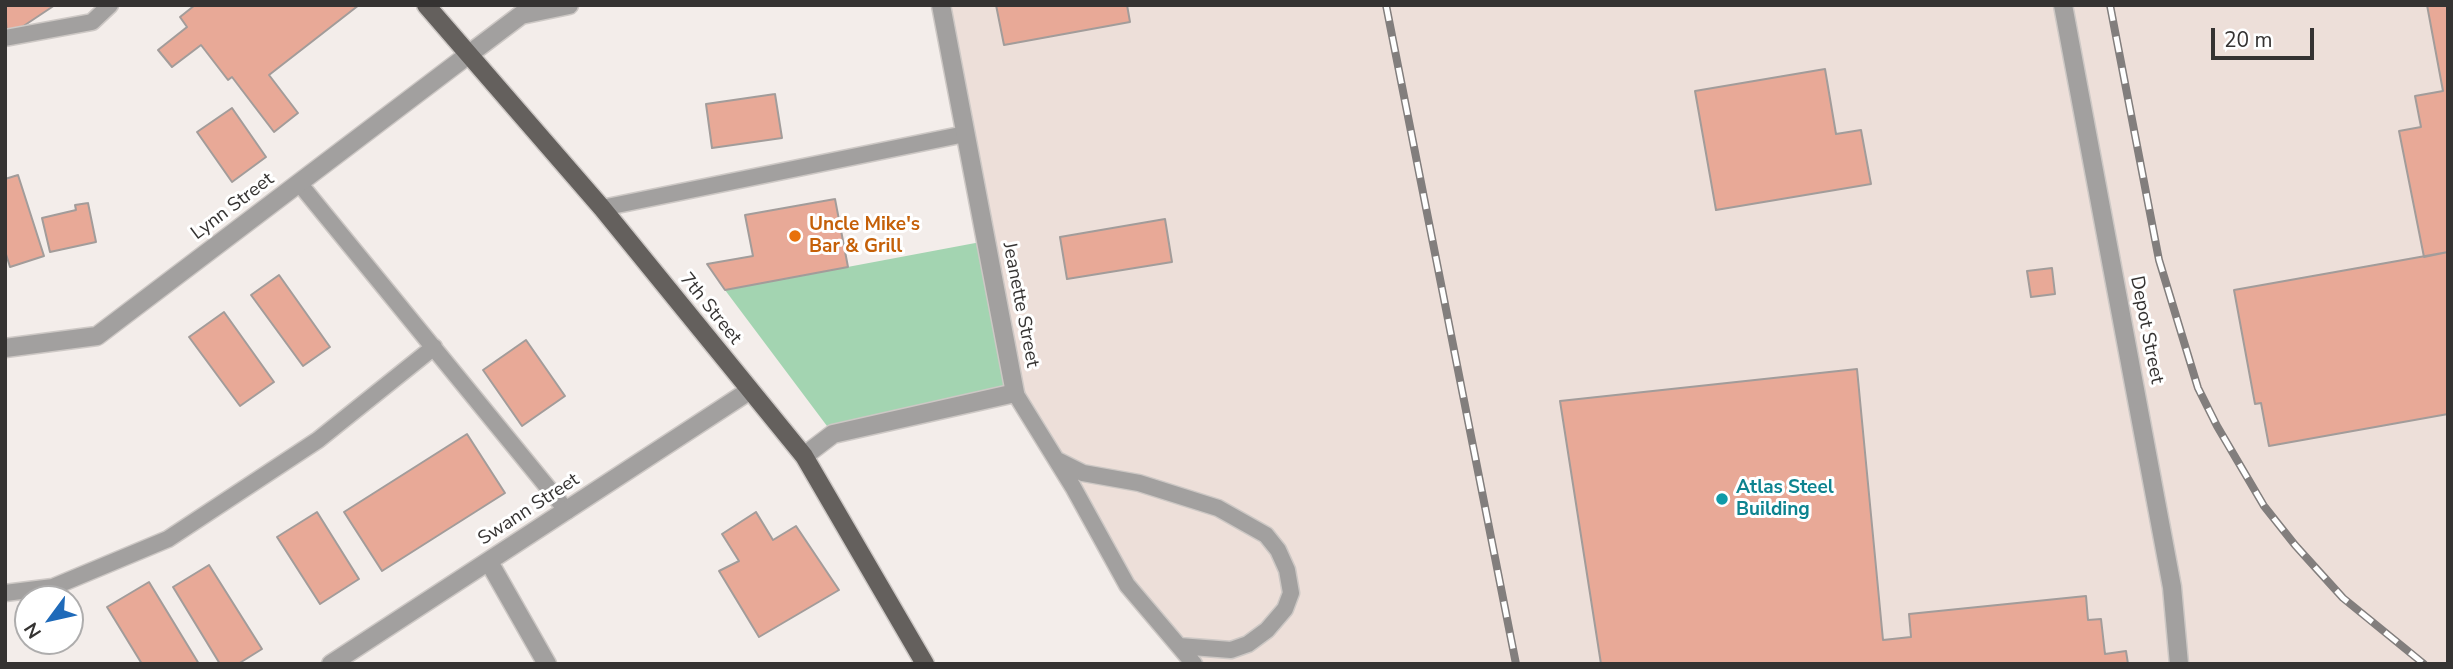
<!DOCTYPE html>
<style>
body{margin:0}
#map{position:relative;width:2453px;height:669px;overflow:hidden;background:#f3edea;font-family:"Nunito Sans",sans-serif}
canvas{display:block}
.frame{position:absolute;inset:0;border:7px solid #353332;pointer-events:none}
.north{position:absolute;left:14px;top:585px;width:70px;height:70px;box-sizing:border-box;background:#fff;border:2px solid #aeadad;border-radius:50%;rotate:237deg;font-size:19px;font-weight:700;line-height:28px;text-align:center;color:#353332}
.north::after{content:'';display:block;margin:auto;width:24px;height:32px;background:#1f6ab9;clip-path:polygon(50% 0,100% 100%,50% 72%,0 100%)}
.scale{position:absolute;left:2211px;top:28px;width:103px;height:32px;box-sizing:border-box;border:4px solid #353332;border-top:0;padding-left:9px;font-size:21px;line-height:24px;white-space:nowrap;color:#353332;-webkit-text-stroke:5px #fff;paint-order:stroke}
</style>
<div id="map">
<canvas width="2453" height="669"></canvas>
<div class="frame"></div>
<div class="north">N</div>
<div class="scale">20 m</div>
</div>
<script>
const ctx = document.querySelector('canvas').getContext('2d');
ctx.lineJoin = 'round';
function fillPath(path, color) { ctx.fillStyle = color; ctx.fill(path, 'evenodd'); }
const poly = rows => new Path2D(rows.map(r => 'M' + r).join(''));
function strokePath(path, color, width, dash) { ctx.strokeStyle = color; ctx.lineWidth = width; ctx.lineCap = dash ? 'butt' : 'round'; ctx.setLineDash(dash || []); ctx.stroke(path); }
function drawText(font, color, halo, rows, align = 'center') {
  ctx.font = font + ' "Nunito Sans",sans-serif'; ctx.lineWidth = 6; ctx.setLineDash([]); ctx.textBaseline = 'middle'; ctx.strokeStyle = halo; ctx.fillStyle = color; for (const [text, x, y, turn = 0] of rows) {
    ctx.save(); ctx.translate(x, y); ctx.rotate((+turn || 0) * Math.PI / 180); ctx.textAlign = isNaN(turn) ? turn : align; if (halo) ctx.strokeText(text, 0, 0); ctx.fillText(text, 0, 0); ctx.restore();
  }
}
fillPath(poly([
 [941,5,2448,5,2448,664,1194,664,1127,585,1015,393]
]), '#eddfd9');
fillPath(poly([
 [986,241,1015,393,833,434,725,290]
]), '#a3d4b1');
const building = poly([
 [5,5,55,5,7,37,5,5],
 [195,5,359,5,269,75,298,113,274,132,232,77,228,80,201,45,172,67,158,50,187,27,180,17,195,5],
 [996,5,1127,5,1130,22,1004,45,996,5],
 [2427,5,2448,5,2448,252,2424,257,2399,131,2421,127,2415,96,2443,91,2427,5],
 [1825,69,1836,134,1861,130,1871,184,1716,210,1695,91,1825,69],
 [775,94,782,138,712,148,706,104,775,94],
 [232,108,266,157,232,182,197,132,232,108],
 [18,175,44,256,10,267,5,251,5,179,18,175],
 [835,199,848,267,725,290,707,264,753,256,745,215,835,199],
 [88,203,96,242,50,252,42,218,76,210,75,205,88,203],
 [1165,219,1172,262,1067,279,1060,237,1165,219],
 [2448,252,2448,414,2269,446,2261,403,2255,404,2234,290,2448,252],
 [2052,268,2055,294,2031,297,2027,271,2052,268],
 [279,275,330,347,303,366,251,295,279,275],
 [224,312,274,382,240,406,189,337,224,312],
 [526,340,565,396,522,426,483,370,526,340],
 [1857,369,1883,640,1911,637,1909,614,2086,596,2088,620,2101,619,2105,654,2126,651,2128,664,1601,664,1560,401,1857,369],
 [467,434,505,493,382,571,344,512,467,434],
 [317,512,359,579,320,604,277,537,317,512],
 [756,512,773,540,796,526,839,590,759,637,719,571,739,561,722,534,756,512],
 [209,565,262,649,238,664,220,664,173,587,209,565],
 [149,582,199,664,142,664,107,607,149,582]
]);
fillPath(building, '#e8a997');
strokePath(building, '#a29c9a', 2);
const service = poly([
 [5,38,92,22,110,5],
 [299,183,567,511],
 [602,208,965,134],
 [1015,393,1073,487,1127,585,1194,664],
 [1057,460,1083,473,1139,483,1218,508,1266,535,1278,550,1287,570,1291,593,1285,609,1267,630,1248,644,1231,650,1179,646],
 [5,593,53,587,168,539,318,440,434,347]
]);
const minor = poly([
 [2063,5,2172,587,2179,664],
 [468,55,521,15,569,5],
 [804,456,833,434,1015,393,941,5],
 [489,562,547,664],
 [331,664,749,391]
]);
const tertiary = poly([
 [5,348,97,336,468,55]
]);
const primary = poly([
 [426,5,602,208,804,456,925,664]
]);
strokePath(service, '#cdc8c5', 19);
strokePath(minor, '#cdc8c5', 21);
strokePath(tertiary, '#cdc8c5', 21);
strokePath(primary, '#cdc8c5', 21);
strokePath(service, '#a2a09f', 16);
strokePath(minor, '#a2a09f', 18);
strokePath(tertiary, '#a2a09f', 18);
strokePath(primary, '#64605d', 18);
const rail = poly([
 [1386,5,1516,664],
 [2110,5,2159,260,2198,388,2217,426,2264,506,2295,545,2343,598,2424,664]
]);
strokePath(rail, '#827e7d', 8);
strokePath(rail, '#fff', 5, [16]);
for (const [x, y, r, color] of [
 [795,236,7,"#e8710a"],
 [1722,499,7,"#0f9aa8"]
]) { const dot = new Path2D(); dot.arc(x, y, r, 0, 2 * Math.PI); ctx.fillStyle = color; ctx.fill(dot); strokePath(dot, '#fff', 2.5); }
drawText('19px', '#353332', '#fff', [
 ["Lynn Street",233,207,-37],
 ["Jeanette Street",1020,305,79],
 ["7th Street",710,309,51],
 ["Depot Street",2146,330,79],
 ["Swann Street",529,510,-33]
]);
drawText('bold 19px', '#c56008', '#fff', [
 ["Uncle Mike's",809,225],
 ["Bar & Grill",809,247]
], 'left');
drawText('bold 19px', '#0d838f', '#fff', [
 ["Atlas Steel",1736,488],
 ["Building",1736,510]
], 'left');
</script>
